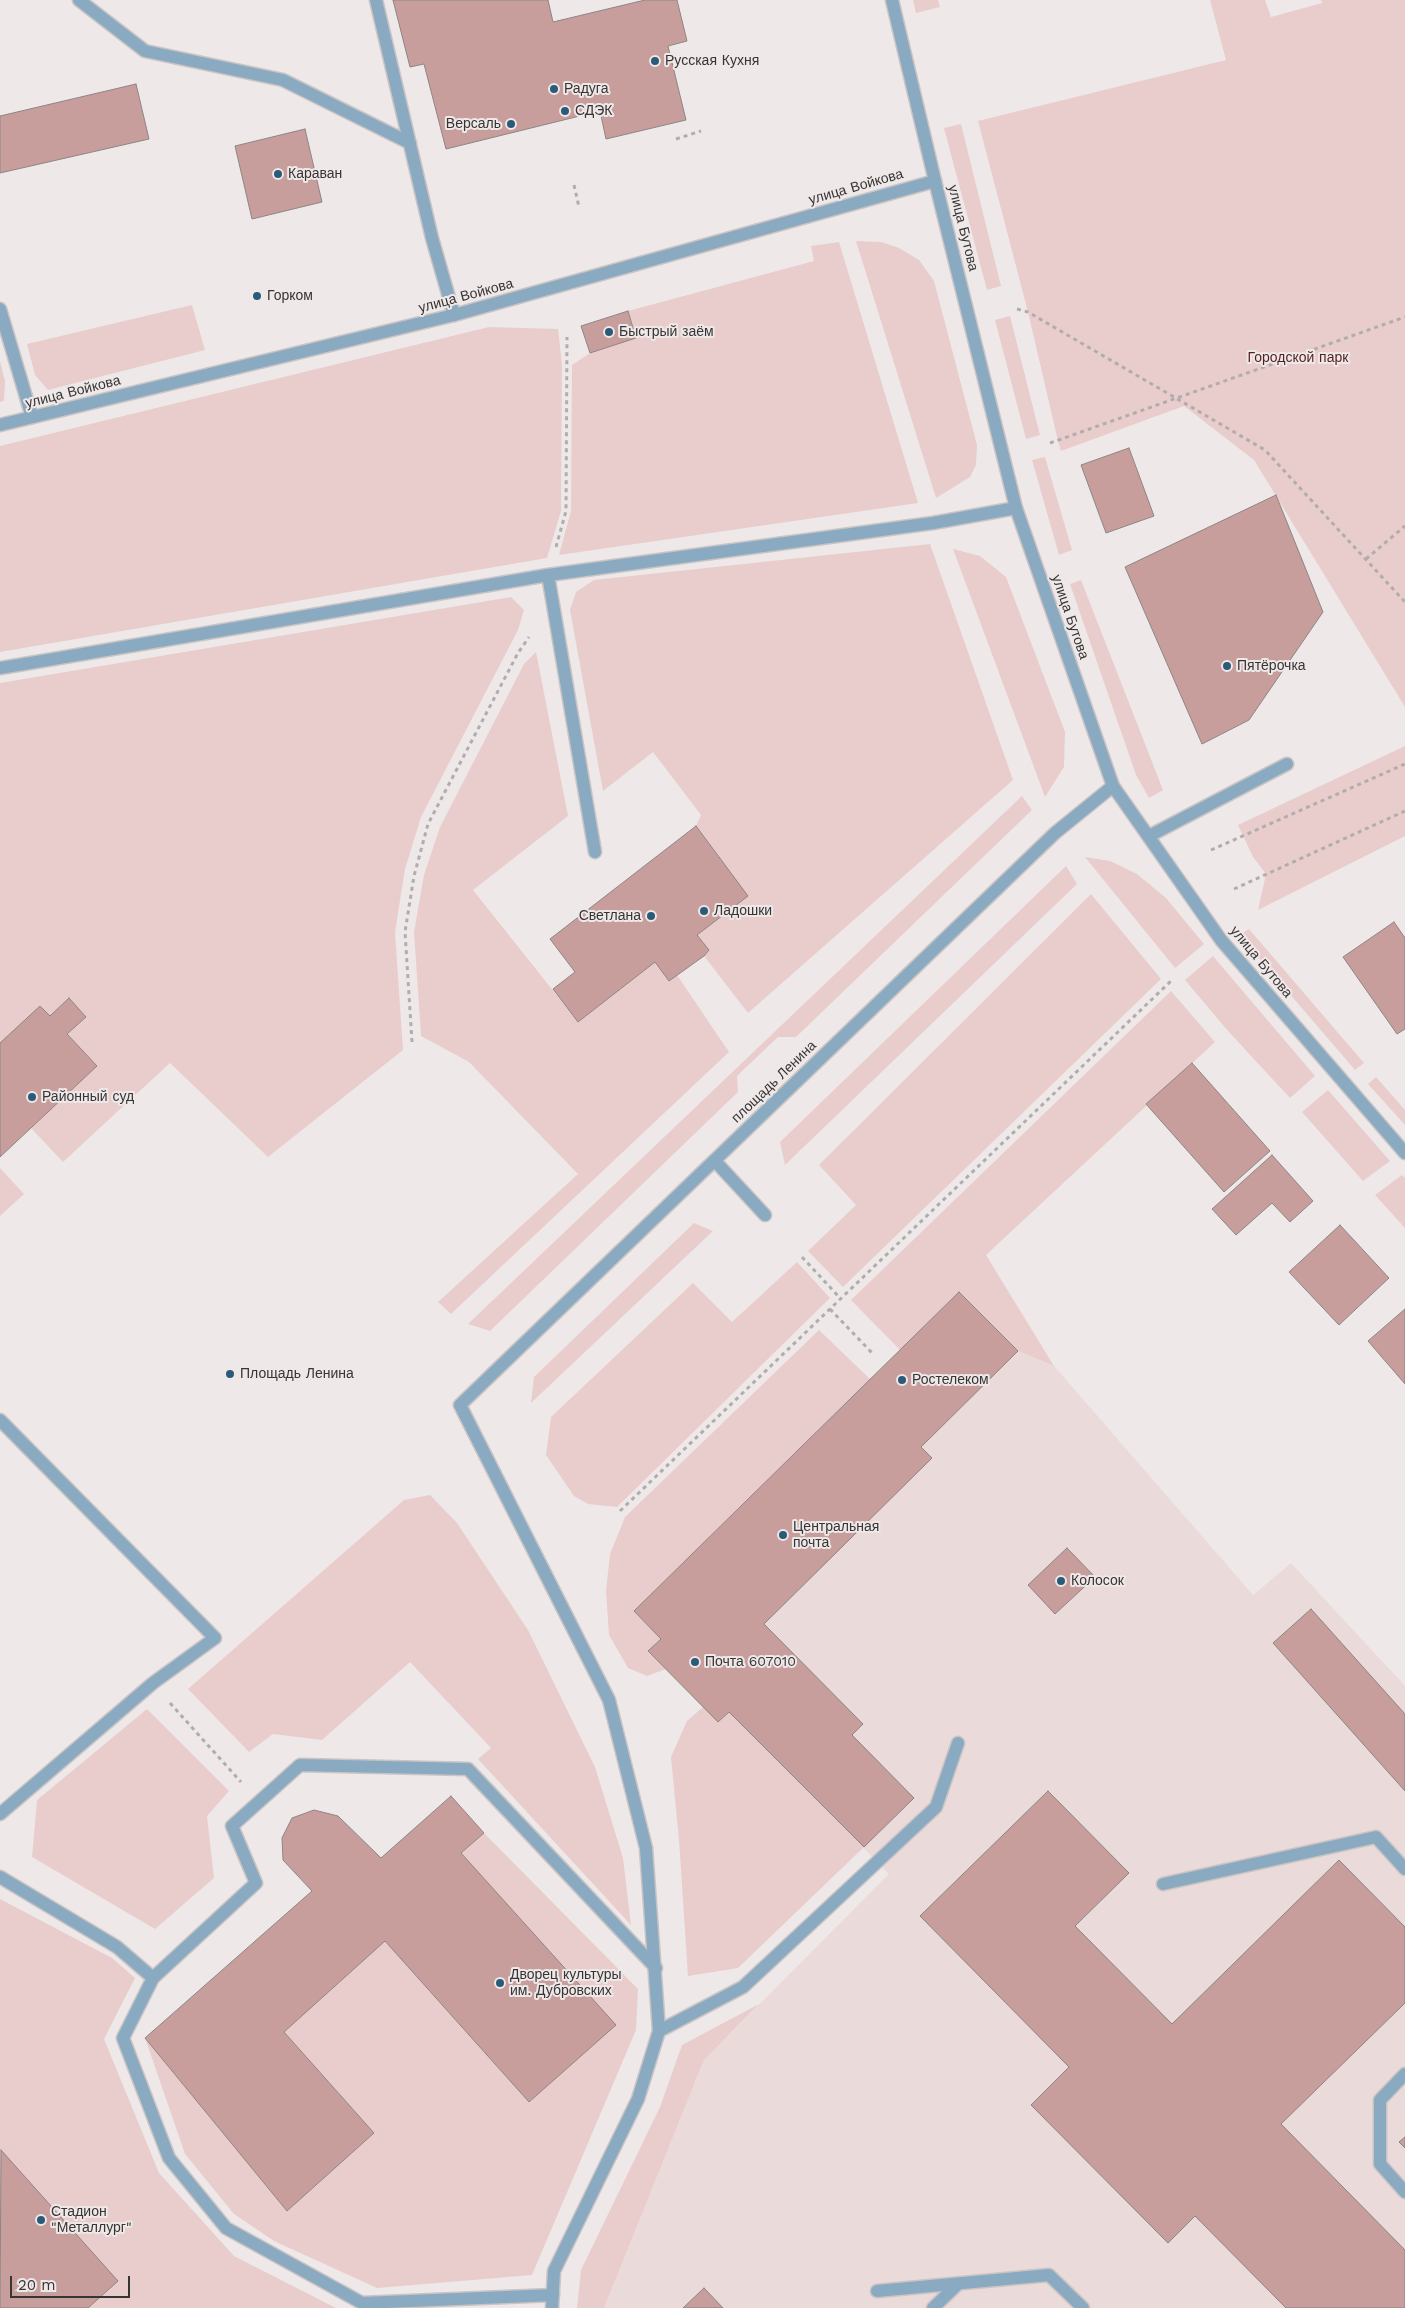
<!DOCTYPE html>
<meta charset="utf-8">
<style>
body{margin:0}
#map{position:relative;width:1405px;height:2308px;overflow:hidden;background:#efe8e8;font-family:"Work Sans",sans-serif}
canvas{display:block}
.scale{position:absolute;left:10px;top:2276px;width:120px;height:22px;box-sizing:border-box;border:2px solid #373434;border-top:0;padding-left:6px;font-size:15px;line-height:18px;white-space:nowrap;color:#373434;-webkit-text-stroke:4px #efe8e8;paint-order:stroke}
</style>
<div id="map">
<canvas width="1405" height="2308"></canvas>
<div class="scale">20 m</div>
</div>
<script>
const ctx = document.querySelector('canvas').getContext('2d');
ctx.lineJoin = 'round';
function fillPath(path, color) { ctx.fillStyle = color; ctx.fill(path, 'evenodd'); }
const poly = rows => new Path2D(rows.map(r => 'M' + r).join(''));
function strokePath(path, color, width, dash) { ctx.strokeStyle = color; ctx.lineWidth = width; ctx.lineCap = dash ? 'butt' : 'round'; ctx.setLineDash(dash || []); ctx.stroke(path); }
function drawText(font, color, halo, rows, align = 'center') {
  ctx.font = font + ' "Work Sans",sans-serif'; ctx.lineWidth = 4; ctx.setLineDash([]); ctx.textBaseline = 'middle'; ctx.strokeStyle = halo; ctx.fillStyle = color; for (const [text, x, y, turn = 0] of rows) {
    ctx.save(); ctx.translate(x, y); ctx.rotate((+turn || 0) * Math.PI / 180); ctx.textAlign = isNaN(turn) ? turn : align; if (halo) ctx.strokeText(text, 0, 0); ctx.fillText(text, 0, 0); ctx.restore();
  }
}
fillPath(poly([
 [959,1292,1018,1351,1054,1366,1253,1595,1291,1563,1405,1686,1405,2308,604,2308,704,2060,889,1874,730,1712,718,1722,648,1651,661,1639,634,1611]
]), '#eadad9');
fillPath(poly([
 [913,0,938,0,940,7,916,13],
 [1210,0,1265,0,1271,17,1322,3,1321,0,1405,0,1405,707,1254,460,1184,406,1061,451,1058,441,1028,312,978,121,1226,60],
 [961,124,1001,286,987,290,944,128],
 [856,241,881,242,899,248,919,260,934,281,977,445,976,465,970,477,936,498],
 [839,242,918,503,559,555,571,511,572,365,590,353,636,338,628,311,814,261,811,246],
 [192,305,205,350,48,390,35,375,27,344],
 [1010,316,1040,435,1026,439,995,320],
 [489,327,558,329,562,365,561,511,547,558,0,652,0,446],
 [0,361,5,381,4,401,0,402],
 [1045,457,1072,550,1059,555,1032,460],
 [930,544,1013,780,748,1013,704,956,709,950,697,935,747,896,696,826,701,815,653,752,603,791,570,610,576,592,594,580],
 [953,549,980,556,1006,577,1065,732,1064,767,1045,797],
 [1081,580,1163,790,1149,798,1136,775,1070,584],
 [511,597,524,610,518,630,421,817,405,869,395,932,403,1050,268,1157,170,1063,63,1162,31,1128,96,1067,67,1034,86,1017,69,999,50,1016,0,1043,0,683],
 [536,652,568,816,473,890,578,1022,655,962,669,981,677,975,729,1052,451,1314,438,1302,578,1174,469,1062,421,1036,414,932,424,875,440,827,524,664],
 [1405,746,1405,836,1258,910,1266,874,1253,857,1238,825],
 [1022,796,1032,810,796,1037,778,1037,737,1076,738,1092,490,1331,468,1324],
 [1085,857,1110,861,1137,874,1166,898,1204,944,1175,968],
 [1066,866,1077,884,785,1165,780,1142],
 [1091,894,1161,979,843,1287,808,1251,856,1205,819,1165],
 [1249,929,1364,1063,1355,1070,1239,935],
 [1213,956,1315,1076,1290,1098,1228,1031,1185,980],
 [1171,991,1215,1042,986,1255,1054,1366,1018,1351,959,1292,900,1350,851,1300],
 [1376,1077,1405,1110,1405,1125,1368,1084],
 [1328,1090,1390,1161,1363,1181,1302,1112],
 [0,1168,24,1194,0,1216],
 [1402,1175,1405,1178,1405,1228,1375,1195],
 [694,1223,713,1231,531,1403,534,1377],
 [797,1262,830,1298,617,1507,588,1504,574,1496,546,1455,551,1417,693,1283,732,1322],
 [819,1330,870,1379,634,1611,661,1639,648,1652,666,1669,647,1676,628,1668,609,1635,606,1591,610,1554,625,1517],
 [430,1495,457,1523,528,1630,595,1767,623,1858,631,1925,478,1759,491,1748,410,1662,322,1740,273,1734,249,1752,188,1689,404,1500],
 [703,1707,718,1722,729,1712,864,1847,738,1968,688,1976,679,1840,671,1757,687,1721],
 [147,1709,229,1791,207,1816,214,1878,155,1929,32,1857,37,1800],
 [484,1833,638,1989,636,2030,532,2275,377,2288,274,2241,234,2214,185,2154,145,2038,287,2211,374,2133,284,2032,385,1941,529,2102,615,2025,461,1853],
 [0,1899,112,1958,135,1978,104,2039,159,2173,234,2256,336,2308,0,2308],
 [759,2004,704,2060,604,2308,577,2308,581,2270,660,2107,682,2045]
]), '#e9cdcc');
const building = poly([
 [393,0,548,0,553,22,645,0,677,0,687,41,668,46,686,120,606,139,600,111,446,149,424,64,410,67,393,0],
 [136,84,149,139,0,173,0,116,136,84],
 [305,129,322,202,252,219,235,146,305,129],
 [628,311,636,338,590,353,581,326,628,311],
 [1129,448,1154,516,1106,533,1081,465,1129,448],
 [1276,495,1323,612,1249,720,1202,744,1125,567,1276,495],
 [696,826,748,896,697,935,709,950,704,956,669,981,655,962,578,1022,553,989,575,972,550,939,696,826],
 [1394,922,1405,938,1405,1029,1397,1034,1343,957,1394,922],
 [69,998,86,1017,67,1034,97,1066,0,1157,0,1043,40,1006,50,1016,69,998],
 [1192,1063,1270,1151,1224,1192,1146,1104,1192,1063],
 [1272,1155,1313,1201,1290,1222,1272,1203,1236,1235,1212,1209,1272,1155],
 [1340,1225,1389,1278,1339,1325,1289,1272,1340,1225],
 [959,1292,1018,1351,921,1447,932,1458,764,1624,863,1724,852,1735,914,1798,864,1847,729,1712,718,1722,648,1651,661,1639,634,1611,959,1292],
 [1405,1309,1405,1384,1368,1341,1405,1309],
 [1067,1548,1095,1577,1055,1614,1028,1585,1067,1548],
 [1311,1609,1405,1714,1405,1791,1273,1643,1311,1609],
 [1048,1791,1129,1873,1075,1926,1172,2024,1339,1860,1405,1927,1405,2003,1281,2124,1405,2250,1405,2308,1286,2308,1195,2216,1168,2243,1031,2105,1069,2067,920,1916,1048,1791],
 [451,1796,484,1833,461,1853,616,2025,529,2102,385,1941,284,2032,374,2133,287,2211,145,2038,312,1891,283,1860,282,1838,292,1818,314,1810,338,1816,381,1858,451,1796],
 [1405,2137,1405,2148,1399,2142,1405,2137],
 [1,2150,118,2281,88,2308,0,2308,1,2150],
 [704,2288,723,2308,683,2308,704,2288]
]);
fillPath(building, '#c89e9c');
strokePath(building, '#8c8585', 1);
const service = poly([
 [79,0,145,51,283,80,410,143],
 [376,0,432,238,454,315],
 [0,309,32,417],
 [548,575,595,852],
 [0,668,548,575,933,523,1016,508],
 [1149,836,1287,764],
 [715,1161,765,1215],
 [0,1420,215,1638,153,1683,0,1814],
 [0,1877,117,1947,153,1978,256,1883,232,1826,300,1765,468,1769,656,1968],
 [1163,1884,1376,1837,1405,1869],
 [153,1978,123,2038,169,2158,226,2228,362,2303,553,2295],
 [659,2031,743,1987,936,1807,958,1743],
 [1405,2074,1380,2100,1380,2164,1405,2192],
 [877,2291,1049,2275,1083,2308],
 [933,2308,958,2284]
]);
const minor = poly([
 [892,0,935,181],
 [552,2308,554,2271,638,2099,659,2031,646,1848,609,1700,460,1405,1055,833,1113,786]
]);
const tertiary = poly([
 [0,425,454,315,935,181,1016,508,1113,786,1221,940,1405,1153]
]);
strokePath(service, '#cac4c4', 15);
strokePath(minor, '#cac4c4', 15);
strokePath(tertiary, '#cac4c4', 15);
strokePath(poly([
 [676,139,701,131],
 [574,185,579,207],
 [1017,309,1028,312,1265,450,1405,602],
 [1050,443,1405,317],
 [556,547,566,511,567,337],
 [1366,559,1405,526],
 [1211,850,1405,764],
 [1234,889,1405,811],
 [412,1042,405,932,414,876,428,824,518,653,529,637],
 [802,1257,841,1299],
 [830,1309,874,1355],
 [620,1511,1173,979],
 [170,1703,241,1782]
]), '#b2adad', 3, [4, 4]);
strokePath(service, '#8aaac1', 12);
strokePath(minor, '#8aaac1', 12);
strokePath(tertiary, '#8aaac1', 12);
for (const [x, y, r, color] of [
 [655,61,5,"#2c5a79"],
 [554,89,5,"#2c5a79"],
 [565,111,5,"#2c5a79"],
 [511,124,5,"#2c5a79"],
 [278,174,5,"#2c5a79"],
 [257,296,5,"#2c5a79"],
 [609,332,5,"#2c5a79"],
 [1227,666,5,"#2c5a79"],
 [704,911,5,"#2c5a79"],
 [651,916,5,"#2c5a79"],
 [32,1097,5,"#2c5a79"],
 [230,1374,5,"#2c5a79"],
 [902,1380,5,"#2c5a79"],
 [783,1535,5,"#2c5a79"],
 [1061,1581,5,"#2c5a79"],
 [695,1662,5,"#2c5a79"],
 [500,1983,5,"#2c5a79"],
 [41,2220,5,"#2c5a79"]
]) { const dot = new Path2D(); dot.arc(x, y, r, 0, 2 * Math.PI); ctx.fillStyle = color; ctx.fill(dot); strokePath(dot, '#efe8e8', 2); }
drawText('14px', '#373434', '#efe8e8', [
 ["Русская Кухня",665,61],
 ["Радуга",564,89],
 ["СДЭК",575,111],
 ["Версаль",501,124,"right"],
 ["Караван",288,174],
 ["Горком",267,296],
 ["Быстрый заём",619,332],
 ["Пятёрочка",1237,666],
 ["Ладошки",714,911],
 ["Светлана",641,916,"right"],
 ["Районный суд",42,1097],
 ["Площадь Ленина",240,1374],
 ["Ростелеком",912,1380],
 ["Центральная",793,1527],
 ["почта",793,1543],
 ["Колосок",1071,1581],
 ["Почта 607010",705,1662],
 ["Дворец культуры",510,1975],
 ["им. Дубровских",510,1991],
 ["Стадион",51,2212],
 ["\"Металлург\"",51,2228]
], 'left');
drawText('14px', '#373434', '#efe8e8', [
 ["улица Войкова",856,187,-16],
 ["улица Бутова",963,228,76],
 ["улица Войкова",466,296,-15],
 ["улица Войкова",73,392,-14],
 ["улица Бутова",1070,617,71],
 ["улица Бутова",1261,962,50],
 ["площадь Ленина",774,1082,-44]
]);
drawText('14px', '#551f20', '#efe8e8', [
 ["Городской парк",1298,358]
]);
</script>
